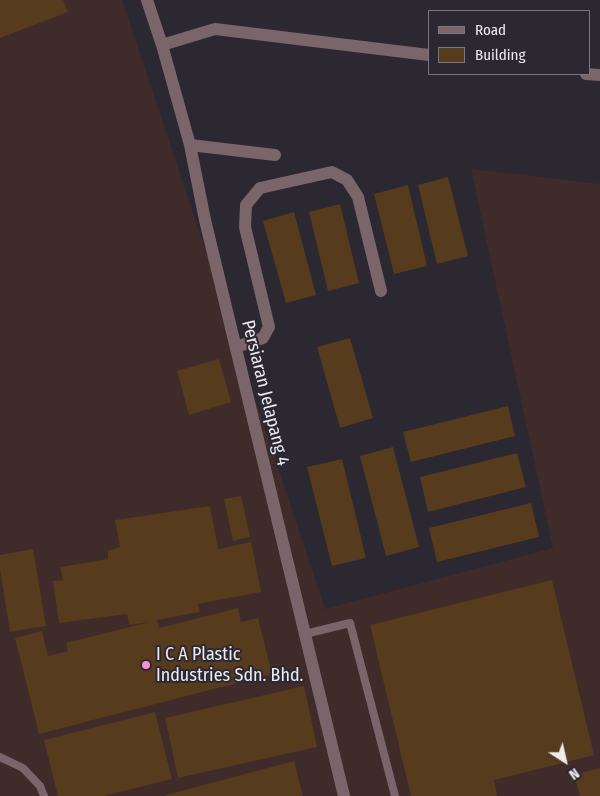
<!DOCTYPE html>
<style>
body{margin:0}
#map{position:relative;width:600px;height:796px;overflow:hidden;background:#2c2831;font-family:"Fira Sans Condensed",sans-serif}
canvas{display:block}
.legend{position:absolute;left:428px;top:10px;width:162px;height:65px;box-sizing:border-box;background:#2c2831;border:1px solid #79767d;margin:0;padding:6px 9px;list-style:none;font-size:15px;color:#edeaf0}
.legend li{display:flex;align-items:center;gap:10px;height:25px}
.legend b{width:25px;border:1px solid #79767d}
.north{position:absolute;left:540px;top:736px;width:50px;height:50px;-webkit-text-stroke:4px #2c2831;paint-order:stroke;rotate:145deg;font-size:14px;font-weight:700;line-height:20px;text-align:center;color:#edeaf0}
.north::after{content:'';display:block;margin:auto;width:18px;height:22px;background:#edeaf0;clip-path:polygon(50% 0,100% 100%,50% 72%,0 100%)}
</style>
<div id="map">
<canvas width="600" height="796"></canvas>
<ul class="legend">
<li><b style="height:6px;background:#79656a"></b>Road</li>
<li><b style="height:14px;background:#563b1c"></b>Building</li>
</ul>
<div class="north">N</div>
</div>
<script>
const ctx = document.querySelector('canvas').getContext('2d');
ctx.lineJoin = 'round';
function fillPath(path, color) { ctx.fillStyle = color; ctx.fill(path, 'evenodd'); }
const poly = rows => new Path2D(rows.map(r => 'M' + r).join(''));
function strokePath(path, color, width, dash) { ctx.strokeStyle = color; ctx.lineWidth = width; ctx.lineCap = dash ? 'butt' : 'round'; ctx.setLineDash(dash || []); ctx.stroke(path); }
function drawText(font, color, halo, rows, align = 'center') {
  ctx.font = font + ' "Fira Sans Condensed",sans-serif'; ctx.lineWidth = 4; ctx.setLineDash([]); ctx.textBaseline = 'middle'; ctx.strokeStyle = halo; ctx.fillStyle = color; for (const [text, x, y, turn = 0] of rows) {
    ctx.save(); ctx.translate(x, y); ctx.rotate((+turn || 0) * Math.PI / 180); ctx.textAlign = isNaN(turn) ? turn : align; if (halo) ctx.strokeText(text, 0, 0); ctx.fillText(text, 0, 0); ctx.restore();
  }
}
fillPath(poly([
 [0,0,122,0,325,609,553,548,471,169,600,184,600,796,0,796]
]), '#3f2b2a');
fillPath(poly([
 [0,0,63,0,68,12,0,38],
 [448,177,468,256,437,264,418,185],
 [408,185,427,266,394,274,374,194],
 [340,204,359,283,328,291,309,212],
 [294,212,316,295,286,303,263,221],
 [350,338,373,418,340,428,317,347],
 [219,359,231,402,189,415,177,371],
 [508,406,515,436,411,462,403,432],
 [393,447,419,547,386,556,360,456],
 [517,453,526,487,428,512,420,477],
 [342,459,366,558,332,566,307,467],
 [241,496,250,537,233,541,224,499],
 [531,503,539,537,437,562,429,528],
 [210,506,218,549,251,542,261,592,198,604,200,612,157,620,159,628,238,608,241,622,258,618,272,674,39,734,15,638,42,631,48,656,68,651,66,643,149,622,129,625,127,614,59,623,53,581,63,580,60,567,108,559,108,551,120,547,115,520],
 [33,549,46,626,10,632,0,570,0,555],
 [552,580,594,755,494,780,497,796,411,796,370,625],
 [304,686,317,747,178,778,165,718],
 [155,712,172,779,104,796,58,796,44,740],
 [294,761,303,796,166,796,166,795],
 [600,768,600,796,580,796,574,775]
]), '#563b1c');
strokePath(poly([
 [305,634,350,623,395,796],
 [0,757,23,768,40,786,44,796]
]), '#79656a', 8);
strokePath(poly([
 [147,0,162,45,190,145,205,220,344,796],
 [162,45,215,29,429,55],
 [586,74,600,75],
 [190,145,275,155],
 [236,347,263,338,269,327,245,227,246,205,260,188,332,172,347,180,358,197,381,291]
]), '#79656a', 12);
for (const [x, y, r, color] of [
 [146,665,5,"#f591d2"]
]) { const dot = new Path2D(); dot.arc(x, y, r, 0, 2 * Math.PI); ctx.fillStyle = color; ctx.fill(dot); strokePath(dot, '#2c2831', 2); }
drawText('18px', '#edeaf0', '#2c2831', [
 ["Persiaran Jelapang 4",265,393,76]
]);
drawText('18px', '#edeaf0', '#2c2831', [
 ["I C A Plastic",156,655],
 ["Industries Sdn. Bhd.",156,676]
], 'left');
</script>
